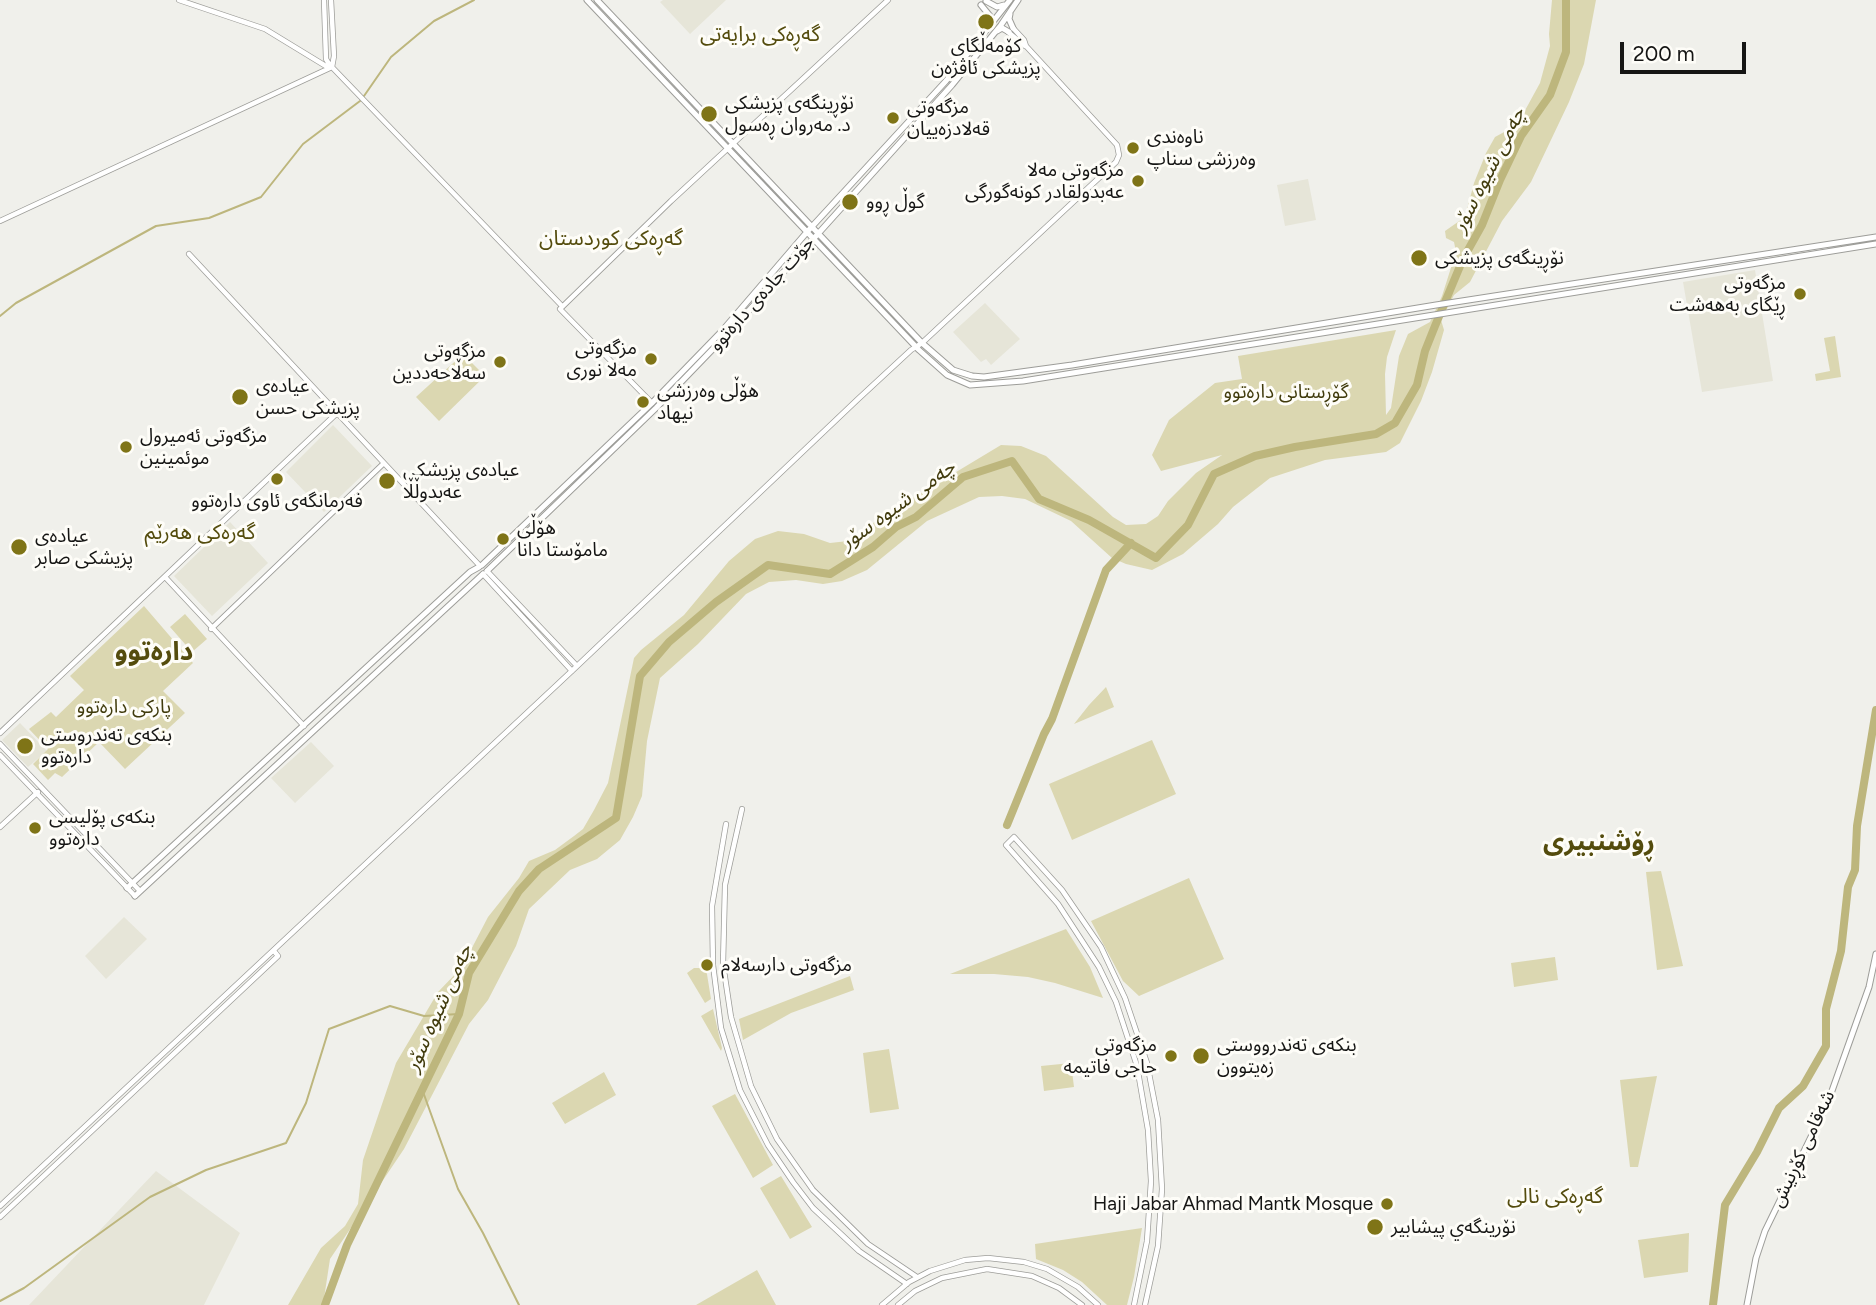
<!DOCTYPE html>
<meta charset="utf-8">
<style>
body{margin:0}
#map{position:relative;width:1876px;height:1305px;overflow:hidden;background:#f0f0eb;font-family:Figtree,sans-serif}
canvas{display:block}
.scale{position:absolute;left:1620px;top:42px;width:126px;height:32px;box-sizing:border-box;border:4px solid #151514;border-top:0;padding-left:9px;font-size:21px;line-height:24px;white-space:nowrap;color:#151514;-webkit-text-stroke:5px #fefdf8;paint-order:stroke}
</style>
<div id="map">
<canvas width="1876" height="1305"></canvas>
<div class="scale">200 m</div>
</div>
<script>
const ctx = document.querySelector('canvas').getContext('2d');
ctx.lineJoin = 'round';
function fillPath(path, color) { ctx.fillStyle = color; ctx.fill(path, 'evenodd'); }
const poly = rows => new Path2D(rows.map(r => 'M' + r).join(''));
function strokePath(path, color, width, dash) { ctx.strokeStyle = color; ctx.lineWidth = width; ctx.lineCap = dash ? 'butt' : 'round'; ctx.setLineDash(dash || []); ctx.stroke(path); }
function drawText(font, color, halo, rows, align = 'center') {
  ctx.font = font + ' Figtree,"Noto Sans Arabic",sans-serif'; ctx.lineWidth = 6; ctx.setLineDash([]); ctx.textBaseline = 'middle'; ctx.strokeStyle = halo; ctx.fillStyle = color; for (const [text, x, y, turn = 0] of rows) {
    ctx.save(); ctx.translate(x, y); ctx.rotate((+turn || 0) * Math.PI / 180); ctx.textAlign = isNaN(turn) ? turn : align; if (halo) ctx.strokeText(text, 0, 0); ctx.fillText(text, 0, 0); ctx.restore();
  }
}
fillPath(poly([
 [663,0,726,0,690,34,660,2],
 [1308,179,1316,220,1285,226,1277,185],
 [1755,270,1773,381,1702,392,1683,282],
 [985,303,1020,339,991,365,986,359,981,362,953,332],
 [333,425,372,466,324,512,286,472],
 [230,522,268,563,212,616,174,576],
 [20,723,47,751,28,767,2,740],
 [311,742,334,766,295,803,271,778],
 [124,917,147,939,106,979,85,956],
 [156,1171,240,1233,204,1305,29,1305]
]), '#e6e5d8');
fillPath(poly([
 [1552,0,1596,0,1584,64,1569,102,1531,182,1502,221,1470,282,1454,295,1441,320,1444,330,1432,372,1421,401,1400,443,1386,452,1325,460,1270,478,1233,507,1218,524,1183,554,1152,570,1126,564,1112,558,1071,521,1025,499,1002,496,979,497,927,521,867,570,842,581,823,584,796,580,769,582,746,594,698,644,660,678,647,741,642,796,633,817,620,840,597,859,570,870,529,909,516,946,488,1000,469,1024,404,1149,330,1259,323,1305,288,1305,321,1248,345,1226,358,1204,363,1160,396,1063,438,992,462,967,488,917,519,878,529,861,555,850,574,836,583,829,594,810,608,783,634,658,641,650,684,615,729,561,755,539,778,531,804,534,830,543,848,541,883,516,1001,445,1021,446,1046,456,1113,517,1126,525,1146,524,1158,516,1168,501,1196,473,1222,455,1161,471,1152,455,1169,420,1215,383,1242,379,1238,356,1396,330,1387,357,1385,374,1386,415,1391,408,1399,356,1408,334,1430,322,1442,296,1456,252,1454,242,1446,238,1445,231,1465,217,1474,183,1486,153,1495,137,1517,125,1540,83,1550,46,1549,34],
 [1835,336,1841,377,1816,381,1815,374,1830,371,1824,338],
 [463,354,485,376,439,421,416,397],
 [144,606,193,663,163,691,185,713,125,769,99,742,62,777,55,773,48,780,33,764,48,749,29,729,51,712,56,717,84,690,70,676],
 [185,614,207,639,192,652,170,627],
 [1106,687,1114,707,1074,724,1089,705],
 [1152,740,1176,794,1072,840,1049,784],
 [1661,871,1683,966,1657,970,1646,872],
 [1189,878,1224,959,1139,996,1123,981,1091,921],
 [1066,929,1090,967,1103,998,1055,983,1028,977,994,974,950,974],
 [1555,957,1558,980,1514,987,1511,963],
 [694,968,706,968,711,999,705,1003,687,973],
 [850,976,854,990,791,1013,743,1040,739,1019],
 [713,1009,722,1048,721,1051,701,1016],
 [889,1049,899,1109,870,1113,863,1053],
 [1071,1063,1074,1087,1044,1091,1041,1066],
 [604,1072,616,1095,565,1124,552,1103],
 [1657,1076,1638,1167,1630,1167,1620,1080],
 [735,1094,773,1165,753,1178,712,1106],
 [781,1176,812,1227,790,1239,760,1188],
 [1142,1228,1134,1277,1127,1305,1107,1305,1082,1282,1063,1270,1036,1259,1035,1244],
 [1689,1233,1688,1272,1644,1278,1638,1240],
 [757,1270,776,1305,696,1305]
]), '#dbd7b1');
strokePath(poly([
 [364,96,391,57,434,21,474,0],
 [0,316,16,303,156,226,209,218,261,197,303,144,360,101],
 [422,1089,458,1189,483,1233,519,1305],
 [0,1301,24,1288,150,1197,206,1170,286,1143,306,1103,329,1029,390,1006,424,1016,459,1014]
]), '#bdb67d', 2);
strokePath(poly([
 [1007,825,1044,734,1052,719,1106,570,1131,543],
 [325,1305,347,1245,459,1014,469,973,519,891,539,869,616,818,640,676,669,642,716,602,768,565,830,574,873,547,896,527,916,517,963,477,1012,461,1039,499,1089,520,1156,558,1188,525,1214,474,1255,456,1295,447,1376,434,1395,423,1417,385,1425,351,1435,326,1463,259,1482,225,1500,180,1521,136,1550,95,1566,52,1566,0],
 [1713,1305,1725,1205,1757,1152,1779,1108,1803,1086,1826,1046,1826,1009,1841,951,1848,887,1855,870,1857,826,1876,710]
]), '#bdb67d', 8);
const minor = poly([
 [179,0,265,29,329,68],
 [324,0,326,59,329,64,562,306],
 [331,0,334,56,332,67],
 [1008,32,1025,46],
 [0,221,332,67],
 [189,254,480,566],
 [652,403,560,309,671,201,888,0],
 [487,571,577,666],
 [483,574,572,671],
 [166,578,304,726],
 [211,629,383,464],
 [0,733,336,414],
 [0,744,140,891],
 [0,755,135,896],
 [742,809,725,885,723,964,731,1017,751,1086,777,1139,813,1190,868,1244,917,1277],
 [726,824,712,906,713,965,721,1028,740,1090,768,1145,793,1182,813,1208,859,1251,907,1284],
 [0,827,38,792],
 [0,1206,575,668,857,400,911,350,922,343,1116,162,1119,155,1117,145,1026,46,1024,40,1013,28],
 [0,1217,278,956,274,951],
 [882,1305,909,1282,930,1271,965,1260,988,1258,1024,1262,1047,1269,1078,1287,1098,1305],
 [898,1305,915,1291,942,1278,987,1269,1032,1276,1059,1288,1082,1305],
 [1134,1305,1147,1241,1151,1181,1148,1130,1137,1066,1116,1002,1099,967,1058,904,1006,845,1014,837,1062,890,1101,947,1125,998,1147,1063,1158,1120,1162,1189,1158,1246,1145,1305]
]);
const major = poly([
 [587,0,919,350,947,375,970,385,1023,381,1876,244],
 [597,0,922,343,953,370,972,376,984,377,1072,365,1436,305,1876,237],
 [986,1,997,7,1004,5],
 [981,5,990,16,990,23],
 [1010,14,1009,19,1013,28],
 [997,31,1002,28,1009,32],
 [482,565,652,403,722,331,807,232,946,81,1010,0],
 [487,571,656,408,735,326,952,85,1001,25,1018,0],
 [127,888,470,572,479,567],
 [135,896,483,574],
 [1747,1305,1756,1258,1765,1231,1828,1102,1869,987,1876,954]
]);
strokePath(minor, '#9d9d99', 6);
strokePath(major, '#9d9d99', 7);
strokePath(minor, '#fff', 4.5);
strokePath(major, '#fff', 5);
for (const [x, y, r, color] of [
 [986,22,9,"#7f7417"],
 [709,114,9,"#7f7417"],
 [893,118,7,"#7f7417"],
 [1133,148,7,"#7f7417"],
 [1138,181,7,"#7f7417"],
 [850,202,9,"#7f7417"],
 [1419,258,9,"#7f7417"],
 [1800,294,7,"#7f7417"],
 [651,359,7,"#7f7417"],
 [500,362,7,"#7f7417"],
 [240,397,9,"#7f7417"],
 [643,402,7,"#7f7417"],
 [126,447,7,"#7f7417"],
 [277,479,7,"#7f7417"],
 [387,481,9,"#7f7417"],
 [503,539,7,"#7f7417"],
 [19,547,9,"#7f7417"],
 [25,746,9,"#7f7417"],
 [35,828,7,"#7f7417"],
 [707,965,7,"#7f7417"],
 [1171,1056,7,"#7f7417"],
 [1201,1056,9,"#7f7417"],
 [1387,1204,7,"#7f7417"],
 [1375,1227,9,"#7f7417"]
]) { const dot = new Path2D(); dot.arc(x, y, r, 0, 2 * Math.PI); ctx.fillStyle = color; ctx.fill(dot); strokePath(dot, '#fefdf8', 2.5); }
drawText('19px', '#151514', '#fefdf8', [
 ["کۆمەڵگای",986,46,"center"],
 ["پزیشکی ئاڤژەن",986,68,"center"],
 ["نۆڕینگەی پزیشکی",725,103],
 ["د. مەروان ڕەسول",725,125],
 ["مزگەوتی",907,107],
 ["قەلادزەییان",907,129],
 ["ناوەندی",1147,137],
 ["وەرزشی سناپ",1147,159],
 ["مزگەوتی مەلا",1124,170,"right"],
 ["عەبدولقادر کونەگورگی",1124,192,"right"],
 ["گوڵ ڕوو",866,202],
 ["نۆڕینگەی پزیشکی",1435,258],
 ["مزگەوتی",1786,283,"right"],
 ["ڕێگای بەھەشت",1786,305,"right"],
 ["مزگەوتی",637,348,"right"],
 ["مەلا نوری",637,370,"right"],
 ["مزگەوتی",486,351,"right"],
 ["سەڵاحەددین",486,373,"right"],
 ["عیادەی",256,386],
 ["پزیشکی حسن",256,408],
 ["هۆڵی وەرزشی",657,391],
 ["نیهاد",657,413],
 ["مزگەوتی ئەمیرول",140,436],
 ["موئمینین",140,458],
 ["عیادەی پزیشکی",403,470],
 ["عەبدوڵڵا",403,492],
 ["فەرمانگەی ئاوی دارەتوو",277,501,"center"],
 ["هۆڵی",517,528],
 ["مامۆستا دانا",517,550],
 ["عیادەی",35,536],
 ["پزیشکی صابر",35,558],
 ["بنکەی تەندروستی",41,735],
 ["دارەتوو",41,757],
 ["بنکەی پۆلیسی",49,817],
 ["دارەتوو",49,839],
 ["مزگەوتی دارسەلام",721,965],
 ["مزگەوتی",1157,1045,"right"],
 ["حاجی فاتیمە",1157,1067,"right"],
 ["بنکەی تەندرووستی",1217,1045],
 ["زەیتوون",1217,1067],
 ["Haji Jabar Ahmad Mantk Mosque",1373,1204,"right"],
 ["نۆرينگەي پيشابير",1391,1227]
], 'left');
drawText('19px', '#151514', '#fefdf8', [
 ["جۆت جادەی دارەتوو",762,294,-48],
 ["شەقامی کۆڕنیش",1803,1149,-65]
]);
drawText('19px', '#403b0c', '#fefdf8', [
 ["گۆڕستانی دارەتوو",1286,392],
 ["پارکی دارەتوو",124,707]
]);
drawText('21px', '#544c0d', '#fefdf8', [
 ["گەڕەکی برایەتی",760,35],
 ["گەڕەکی کوردستان",611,239],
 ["گەرەکی هەرێم",200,533],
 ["گەڕەکی نالی",1555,1197]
]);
drawText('italic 21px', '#413b0d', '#fefdf8', [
 ["چەمی شیوە سۆر",1489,170,-63],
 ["چەمی شیوە سۆر",898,505,-36],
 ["چەمی شیوە سۆر",439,1008,-66]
]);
drawText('bold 26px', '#544c0d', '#fefdf8', [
 ["دارەتوو",154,652],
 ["ڕۆشنبیری",1599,842]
]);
</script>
